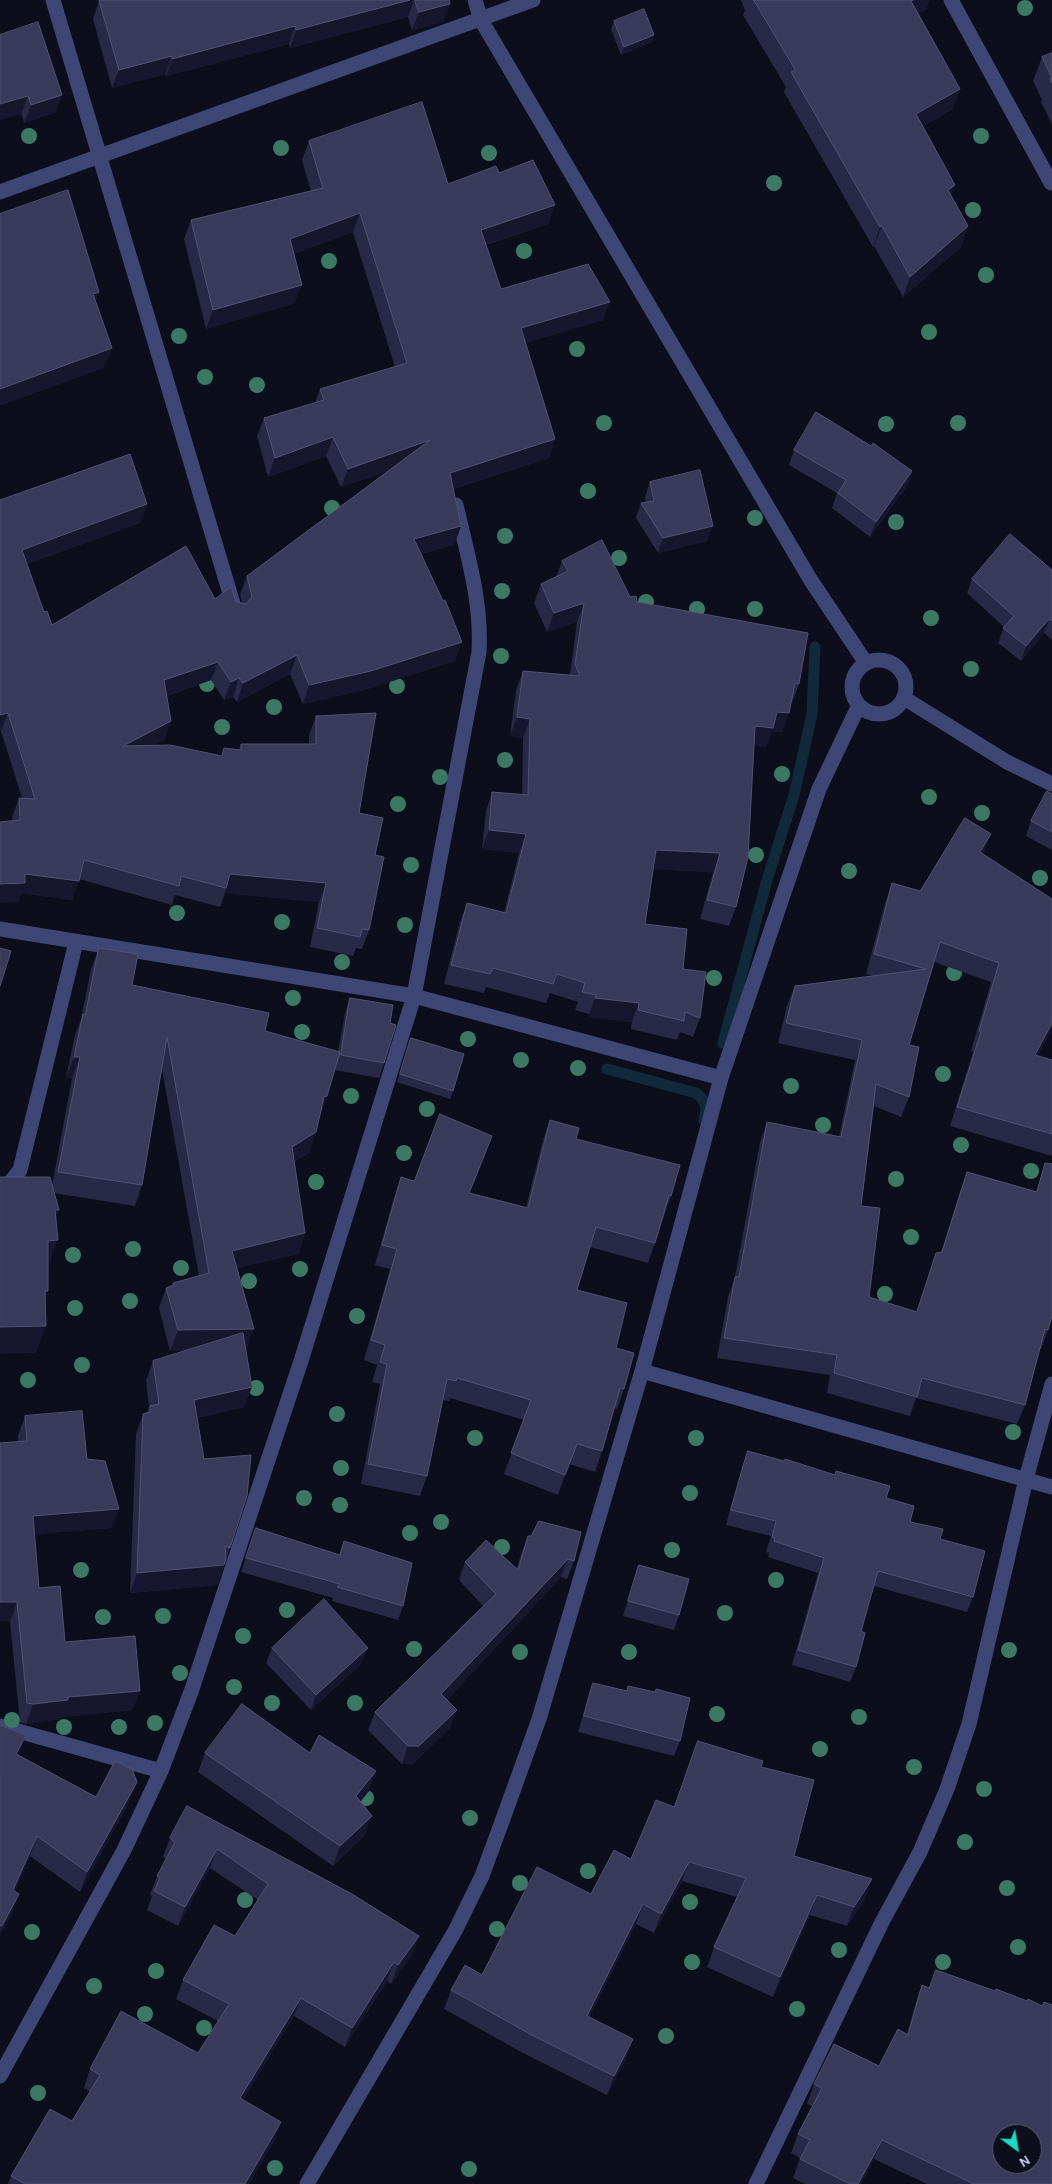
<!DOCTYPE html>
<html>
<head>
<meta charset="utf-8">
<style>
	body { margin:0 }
	#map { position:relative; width:1052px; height:2184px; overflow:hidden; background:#0d0e1b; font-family:Karla,sans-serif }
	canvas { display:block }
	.north { position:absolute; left:992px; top:2124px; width:50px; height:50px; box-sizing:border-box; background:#0d0e1b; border:1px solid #5a5c74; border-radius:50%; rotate:148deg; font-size:14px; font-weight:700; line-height:20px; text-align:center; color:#cdd1f9 }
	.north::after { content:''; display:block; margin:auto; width:18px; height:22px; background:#19d9c7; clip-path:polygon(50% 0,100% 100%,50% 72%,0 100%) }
</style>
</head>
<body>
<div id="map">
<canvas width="1052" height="2184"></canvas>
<div class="north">N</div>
</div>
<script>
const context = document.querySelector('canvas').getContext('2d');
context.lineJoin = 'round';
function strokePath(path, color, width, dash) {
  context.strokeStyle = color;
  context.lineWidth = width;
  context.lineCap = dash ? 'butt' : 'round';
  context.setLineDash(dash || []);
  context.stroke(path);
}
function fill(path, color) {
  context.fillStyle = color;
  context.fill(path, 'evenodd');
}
strokePath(new Path2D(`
	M723,1043L767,880L794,795L812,714L815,647
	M607,1069L696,1093C707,1101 707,1109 704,1121`), '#112a3b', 11);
strokePath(new Path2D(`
	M53,0L234,607
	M475,0L481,20L810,579L866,663
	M951,0L1051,183
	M0,192L533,0
	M852 687a27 27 0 1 1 54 0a27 27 0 1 1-54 0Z
	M904,698L1007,762L1052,784
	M0,929L414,996L721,1078
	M0,1185L9,1184L20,1170L76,942
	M642,1371L1052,1487
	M0,1726L161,1771
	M0,2076L124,1850L161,1771L191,1692L301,1361L414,996L479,652C482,602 467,553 456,505
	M307,2184L455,1931L482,1876L504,1816L539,1719L642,1371L721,1078L819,789L859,705
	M756,2184L882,1922L920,1852L947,1789L969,1724L1026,1479L1052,1384`), '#3d4675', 15);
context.fillStyle = '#3c7964';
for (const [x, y] of [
	[1025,8],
	[29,136],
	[981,136],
	[281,148],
	[489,153],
	[774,183],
	[973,210],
	[524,251],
	[329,261],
	[986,275],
	[929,332],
	[179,336],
	[577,349],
	[205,377],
	[257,385],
	[604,423],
	[958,423],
	[886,424],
	[588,491],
	[332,508],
	[755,518],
	[896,522],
	[505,536],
	[619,558],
	[502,591],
	[646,602],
	[697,609],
	[755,609],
	[931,618],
	[501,656],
	[971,669],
	[207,684],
	[397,686],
	[274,707],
	[222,727],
	[505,760],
	[782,774],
	[440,777],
	[929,797],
	[398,804],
	[982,813],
	[756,855],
	[411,865],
	[849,871],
	[1040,878],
	[177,913],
	[282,922],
	[405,925],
	[342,962],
	[954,973],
	[714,978],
	[293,998],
	[302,1032],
	[468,1039],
	[521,1060],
	[578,1068],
	[943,1074],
	[791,1086],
	[351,1096],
	[427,1109],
	[823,1125],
	[961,1145],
	[404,1153],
	[1031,1171],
	[896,1179],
	[316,1182],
	[911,1237],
	[133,1249],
	[73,1255],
	[181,1268],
	[300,1269],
	[249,1281],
	[885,1294],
	[130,1301],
	[75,1308],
	[357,1316],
	[82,1365],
	[28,1380],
	[256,1388],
	[337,1414],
	[1013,1432],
	[475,1438],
	[696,1438],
	[341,1468],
	[690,1493],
	[304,1498],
	[340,1505],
	[441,1522],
	[410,1533],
	[502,1547],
	[672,1550],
	[81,1570],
	[776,1580],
	[287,1610],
	[725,1613],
	[163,1616],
	[103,1617],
	[243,1636],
	[414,1649],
	[1009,1650],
	[520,1652],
	[629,1652],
	[180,1673],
	[234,1687],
	[272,1703],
	[355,1703],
	[717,1714],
	[859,1717],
	[12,1720],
	[155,1723],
	[64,1727],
	[119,1727],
	[820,1749],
	[914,1767],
	[984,1789],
	[366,1798],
	[470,1818],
	[965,1842],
	[588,1871],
	[520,1883],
	[1007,1888],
	[245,1900],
	[690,1902],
	[497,1929],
	[32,1932],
	[1018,1947],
	[839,1950],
	[692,1962],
	[943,1962],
	[156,1971],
	[94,1986],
	[797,2009],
	[145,2014],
	[204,2028],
	[666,2036],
	[38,2093],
	[275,2168],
	[469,2169]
]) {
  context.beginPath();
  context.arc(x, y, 8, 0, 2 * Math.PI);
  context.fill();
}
fill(new Path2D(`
	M103,0H449L443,22L412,30L408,17L290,48L289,44L166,76L165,74L112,88L93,19L99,1Z
	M741,0H929L926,10L918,14L960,89L953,109L923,126L951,196L968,226L961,247L903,297L874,246L873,247L784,92L786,87L743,15L745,10Z
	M614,21L654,35L652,42L621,55L611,29Z
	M0,35L56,112L24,123Z
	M1052,53V124L1041,102L1042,100L1033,81L1042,57Z
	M309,141L448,184L499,173L555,205L548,224L486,245L501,289L603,320L525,343L555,439L549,458L453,489L461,526L454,545L421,554L455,661L364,690L303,704L290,674L237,702L233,697L224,700L211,680L167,696L171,721L164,740L153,745L221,756L224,748L239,750L241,744H309V735L316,716L359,813L375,855L369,930L362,949L356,948L353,956L310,947L319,902L225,893L220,907L175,895L172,905L79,879L72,900L21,893L18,902L12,817L19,798H22L1,731L0,500L147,504L140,523L27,564L44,612L52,625L215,599L242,603L240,594L247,576L388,471L341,487L326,456L268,477L257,436L264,418L315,403L320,389L395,367L353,232L294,254L295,303L206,329L184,239L191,220L311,191L302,160Z
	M871,446L912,471L907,486L870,537L832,508L837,493L789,465L794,450Z
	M650,482L707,541L658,553L636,518L641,503H646L645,497Z
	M562,561L637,602L799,684L792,703H791L782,732L772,731L766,747L754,745L736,907L729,926L700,919L713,872L653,869L645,924L683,969L700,1018L693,1037L680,1032L677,1040L631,1029L632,1022L588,1017L589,1014L575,1010L578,1002L550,993L546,1003L486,987L484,993L444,984L460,922L467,903L504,913L519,853L482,849L486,811L492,792L522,795L523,738L510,736L516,690L523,671L570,675L577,622L547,632L534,603L541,584L556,577Z
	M1052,570V640L1044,633L1021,661L998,643L1004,627L967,593L972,579Z
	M1052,794V850L1026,836L1031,821Z
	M983,854L1038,1056L1052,1060V1156L950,1126L973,1052L971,1051L991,982L934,962L909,1045V1097L901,1117L874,1106L861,1206L869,1297L916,1312L936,1253L941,1252L960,1192L967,1172L1036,1192L1045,1163L1048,1330L1041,1349H1040L1025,1405L1017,1424L916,1398L910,1416L827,1393L830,1375L717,1358L728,1297L735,1277L760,1142L767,1122L839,1137L855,1060L778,1043L787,1006L795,986L873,976L866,974L885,903L892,883L920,891Z
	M99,948L132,985L265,1031L338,1052L345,1013L350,998L384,1063L379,1078L335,1070L336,1064L309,1153L294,1162L305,1233L298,1254L237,1268L246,1350L244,1407L197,1418L204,1459L230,1548L217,1585L130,1593L136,1434L143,1414L147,1413L149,1407L146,1381L153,1361L186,1351H170L159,1308L166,1288L172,1286L173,1283L199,1276L162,1069L142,1185L135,1206L54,1193L55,1220L48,1266L45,1299L36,1353L52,1186L72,1078L66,1077L75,1035L81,1019L91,969Z
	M411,1038L453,1091L450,1099L397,1082Z
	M550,1120L576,1139L671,1196L648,1263L590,1247L577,1290L616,1348L624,1389L617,1409L614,1408L602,1451L595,1472L569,1464L558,1495L504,1474L524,1420L450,1398L449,1401L443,1400L427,1476L420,1496L361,1484L380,1384L372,1382L377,1365L364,1360L390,1269L375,1265L394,1197L401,1177L414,1181L485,1156L470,1193L526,1207L543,1140Z
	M25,1416L87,1459L112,1528L34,1534L39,1588L65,1642L140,1691L132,1710L62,1717L61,1719L26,1724L20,1722L10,1622L18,1441V1436Z
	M748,1451L886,1498L910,1522L940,1539L973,1597L967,1612L874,1586L861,1631L856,1667L850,1682L792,1665L818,1573L768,1557L769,1553L766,1552L771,1536L726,1525L742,1466Z
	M256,1528L339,1555L344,1541L403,1606L398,1620L332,1601L333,1598L241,1572Z
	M528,1536H531L574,1561L567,1579L561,1577L447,1700L450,1728L413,1764H402L368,1730L375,1712L483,1606L459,1580L465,1562L517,1568L521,1554Z
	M639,1565L679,1615L674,1630L623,1616Z
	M272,1648L362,1663L311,1710L266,1663Z
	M593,1683L680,1741L674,1756L578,1732L588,1698Z
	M0,1725L26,1735L18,1756L96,1797L129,1802L80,1892L30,1856L15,1890L12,1914L0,1936Z
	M205,1753H310L369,1791L360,1802L365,1835L333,1866L198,1772Z
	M761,1767L794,1856L865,1899L847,1926L810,1915L773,1997L707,1967L714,1947L737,1897L682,1881L654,1933L636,1924L589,2017L626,2059L607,2095L523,2053L444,2009L451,1990L482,1975L591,1894L631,1859L674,1807Z
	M187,1806L419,1936L412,1955L391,1984L387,1981L345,2047L294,2016L243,2100L274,2141L249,2184H8L11,2176L72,2121L90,2092L84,2088L90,2069L198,2053L218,2021L176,1999L183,1980L235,1936L258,1900L210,1868L178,1926L147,1910L152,1896L150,1895L157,1876L166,1859L163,1857L170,1838Z
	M922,1985L1052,2184H927L874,2159L861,2184H805L793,2178L800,2158L791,2153L798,2134L812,2106L807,2104L814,2084L879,2066L907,2034L915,2005Z`), '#282847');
fill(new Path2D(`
	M410,0H414L408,17L290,48L296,30Z
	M913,0H929L926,10L903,22L911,1Z
	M450,4L443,22L412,30L419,12Z
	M295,26L289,44L166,76L172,59Z
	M654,35L652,42L621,55L624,47Z
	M172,56L165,74L112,88L119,70Z
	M960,89L953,109L908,134L916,114Z
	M62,95L56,112L24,123L31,105Z
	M28,96L21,114L0,120V104Z
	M955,185L948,206V190Z
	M555,205L548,224L475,248L481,230Z
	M360,213L353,232L283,258L290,239Z
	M882,226L874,246L873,247L880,227Z
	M968,226L961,247L903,297L910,277Z
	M302,285L295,303L206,329L213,310Z
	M99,292L92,312L93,294Z
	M610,302L603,320L514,347L521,328Z
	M112,348L104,368L0,406V389Z
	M333,437L326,456L268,477L275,458Z
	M555,439L549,458L443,492L450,473Z
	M430,440L423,459L341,487L348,469Z
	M912,471L907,486L870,537L876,522Z
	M147,504L140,523L15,568L22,550Z
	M461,526L454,545L407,558L414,539Z
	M713,526L707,541L658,553L663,538Z
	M584,603L577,622L547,632L554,613Z
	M1049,619L1044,633L1021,661L1026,646Z
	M462,642L455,661L364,690L303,704L309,685Z
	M297,655L290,674L237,702L243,683Z
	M218,662L211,680L157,699L164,680Z
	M239,678L233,697L224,700L231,682Z
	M777,712L789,713L782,732L772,731L766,747L748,745L755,726Z
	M8,713L1,731H0V715Z
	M517,717L530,719L523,738L510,736Z
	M171,721L164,740L116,764L123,746Z
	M489,830L526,834L519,853L482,849Z
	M991,834L984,853L973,872L980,852Z
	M656,850L720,853L713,872L649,869Z
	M25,874L79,881L72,900L21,893L18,902L0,903V884Z
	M230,874L326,883L319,902L225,893Z
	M595,998L639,1003L632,1022L588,1017Z
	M1052,1023V1029L1028,1075L1035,1055Z
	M74,1057H80L72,1078L66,1077Z
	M327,1096L319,1117L324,1097Z
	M316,1132L309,1153L284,1168L292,1147Z
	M492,1136L485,1156L462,1213L469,1193Z
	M55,1210H59L49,1238Z
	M305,1233L298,1254L224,1271L232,1251Z
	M58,1240L48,1268V1241Z
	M45,1291H48L38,1318Z
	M46,1326L36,1353L0,1354V1327Z
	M254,1329L246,1350L170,1351L178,1330Z
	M252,1387L244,1407L186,1420L194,1400Z
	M119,1509L112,1528L26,1535L33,1516Z
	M568,1559L561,1577L435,1713L441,1694Z
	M224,1565L217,1585L130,1593L137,1573Z
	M0,1602H17L10,1622L0,1621Z
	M368,1648L362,1663L311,1710L316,1695Z
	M140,1691L132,1710L62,1717L61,1719L26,1724L33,1704L68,1697Z
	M457,1710L450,1728L413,1764H402L408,1746Z
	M26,1735L18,1756L16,1754Z
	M376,1771L369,1791L349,1816L356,1796Z
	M137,1782L129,1802L80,1892L87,1872Z
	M372,1816L365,1835L333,1866L340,1846Z
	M37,1836L30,1856L6,1910L13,1890Z
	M217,1849L210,1868L178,1926L185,1907Z
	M689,1862L682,1881L654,1933L661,1914Z
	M872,1879L865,1899L847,1926L854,1907Z
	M19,1894L12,1914L0,1936V1931L2,1926Z
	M817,1895L810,1915L773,1997L780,1977Z
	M643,1904L636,1924L580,2036L587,2016Z
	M419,1936L412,1955L391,1984L398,1965Z
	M394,1962L387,1981L345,2047L352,2028Z
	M301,1998L294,2016L233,2117L240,2098Z
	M633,2039L626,2059L607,2095L614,2076Z
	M281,2122L274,2141L249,2184H245Z
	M882,2140L874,2159L861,2184H858Z`), '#16162e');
const building = new Path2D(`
	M103,0H410L296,30L295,26L172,59V56L119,70L99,1Z
	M415,0H449L450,4L419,12Z
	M754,0H913L911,1L960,89L916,114L955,185L948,190L968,226L910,277L882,226L880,227L791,72L795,70Z
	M644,9L654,35L624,47L614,21Z
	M38,22L62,95L31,105L28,96L0,104V35Z
	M1052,53V83L1050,78H1052L1042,57Z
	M422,102L448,184L496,166L499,173L533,160L555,205L481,230L501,289L588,264L610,302L521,328L555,439L450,473L461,526L414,539L443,601L445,600L462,642L371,671L309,685L297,655L243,683L239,678L231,682L218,662L164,680L171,721L123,746L170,745L222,756L224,748L241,750V744H316V716L376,713L359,813L383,818L375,855L384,857L369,930L362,929L360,937L317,928L326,883L230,874L226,888L181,876L179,886L84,860L79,881L25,874V883L0,884V822L20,820L19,798L35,799L8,713L0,715V500L130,454L147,504L22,550L44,612L47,611L52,625L186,546L215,599L231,587L236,602L246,604L252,597L247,576L430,440L348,469L333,437L275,458L264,418L324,400L320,389L407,363L360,213L290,239L302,285L213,310L191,220L323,188L309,141Z
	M68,190L99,292L93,294L112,348L0,389V214Z
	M816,412L871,446L873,443L912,471L876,522L838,493L846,480L794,450Z
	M700,470L713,526L663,538L641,503L654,501L650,482Z
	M1010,534L1052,570V621L1049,619L1026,646L1003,628L1014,616L972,579Z
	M602,540L630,597L636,596L637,602L808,633L799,684L795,683L789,713L777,712L773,728L755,726L748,857L736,907L707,900L720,853L656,850L645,924L687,929L683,969L706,972L700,1018L685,1012L684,1021L638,1010L639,1003L595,998L596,995L582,992L585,983L557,974L553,984L493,968L490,974L451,965L467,903L506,913L526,834L489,830L492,792L528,795L530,719L517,717L523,671L580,676L575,664L584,603L554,613L541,584L568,571L562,561Z
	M1047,791L1052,794V832L1031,821Z
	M965,818L991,834L980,852L1052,899V1023L1035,1055L1052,1060V1134L957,1107L981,1032L979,1031L999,963L940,942L909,1045L919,1047L909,1097L876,1084L861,1206L880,1208L869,1297L917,1312L936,1253L942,1252L967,1172L1037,1192L1045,1163L1052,1164V1316L1048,1330L1045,1329L1025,1405L922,1378L917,1397L834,1373L837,1355L724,1338L735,1277H739L767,1122L841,1137L862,1040L786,1023L795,986L926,969L874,954L892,883L920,891Z
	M0,948L11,951L0,986Z
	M99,948L138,954L132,985L269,1013L265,1031L340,1052L327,1096L324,1097L316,1132L292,1147L305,1233L232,1251L254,1329L178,1330L166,1288L174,1285L173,1283L209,1273L167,1037L142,1185L58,1172L80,1057H74L83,1014L85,1015Z
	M350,998L393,1005L390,1023L396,1025L384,1063L341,1055Z
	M411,1038L464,1054L453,1091L400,1074Z
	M440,1114L492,1136L469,1193L528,1208L550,1120L579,1128L576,1139L680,1165L671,1196L669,1195L655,1243L596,1227L577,1290L627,1303L616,1348L634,1353L624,1389L620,1388L602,1451L577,1444L565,1475L511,1453L531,1400L457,1378L456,1381L447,1379L427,1476L368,1464L387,1364L380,1362L385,1345L371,1340L397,1249L382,1245L401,1177L414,1181Z
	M0,1177H50L59,1210H55L58,1240L48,1241V1291H45L46,1326L0,1327Z
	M243,1333L252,1387L194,1400L204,1459L251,1455L247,1496L230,1548L225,1546L226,1559L224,1565L137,1573L143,1414L150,1412V1406L159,1404L153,1361Z
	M82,1411L87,1459L105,1461L119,1509L33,1516L39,1588L60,1586L65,1642L135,1636L140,1691L68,1697V1700L33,1704L27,1703L17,1602H0V1443L27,1441L25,1416Z
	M748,1451L784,1461L785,1459L835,1475L836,1471L890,1486L886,1498L914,1506L910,1522L943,1529L940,1539L985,1551L973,1597L878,1571L861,1631L865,1633L856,1667L798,1650L824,1558L774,1541L775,1538L772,1537L776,1521L731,1510Z
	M539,1521L581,1532L574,1561L568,1559L441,1694L457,1710L419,1746H408L375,1712L496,1594L465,1562L486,1540L518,1570L528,1536H531Z
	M256,1528L340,1555L344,1541L412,1563L403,1606L337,1587L340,1584L246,1558Z
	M639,1565L689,1579L679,1615L628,1601Z
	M324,1599L368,1648L316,1695L272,1648Z
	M593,1683L627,1691L628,1686L655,1692L656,1689L690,1698L680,1741L584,1716Z
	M242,1704L310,1753L319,1735L376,1771L356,1796L372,1816L340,1846L205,1753Z
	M0,1725L26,1735L16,1754L96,1797L115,1761L132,1769L137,1782L87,1872L37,1836L13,1890L19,1894L2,1926L0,1925Z
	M698,1741L763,1761L761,1767L814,1780L794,1856L872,1879L854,1907L817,1895L780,1977L714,1947L746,1878L689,1862L661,1914L643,1904L587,2016L633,2039L614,2076L530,2034L451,1990L465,1965L482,1975L537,1867L591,1894L614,1850L631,1859L656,1800L674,1807Z
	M187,1806L352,1894L419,1936L398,1965L394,1962L352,2028L301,1998L240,2098L281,2122L245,2184H25L11,2176L50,2109L72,2121L100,2075L90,2069L121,2011L198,2053L229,2004L183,1980L214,1925L235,1936L268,1884L217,1849L185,1907L154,1891L160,1878L157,1876L175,1842L170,1838Z
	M936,1970L995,1991L996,1989L1027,2001L1028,1999L1042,2006L1044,2002L1052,2005V2184H974L882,2140L858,2184H850L800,2159L810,2140L798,2134L822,2088L814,2084L834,2044L879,2066L898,2029L908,2035L922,1985L929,1988ZM1002,2134H1032V2164H1002Z`);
fill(building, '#3a3a5a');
strokePath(building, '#515273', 1);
</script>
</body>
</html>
